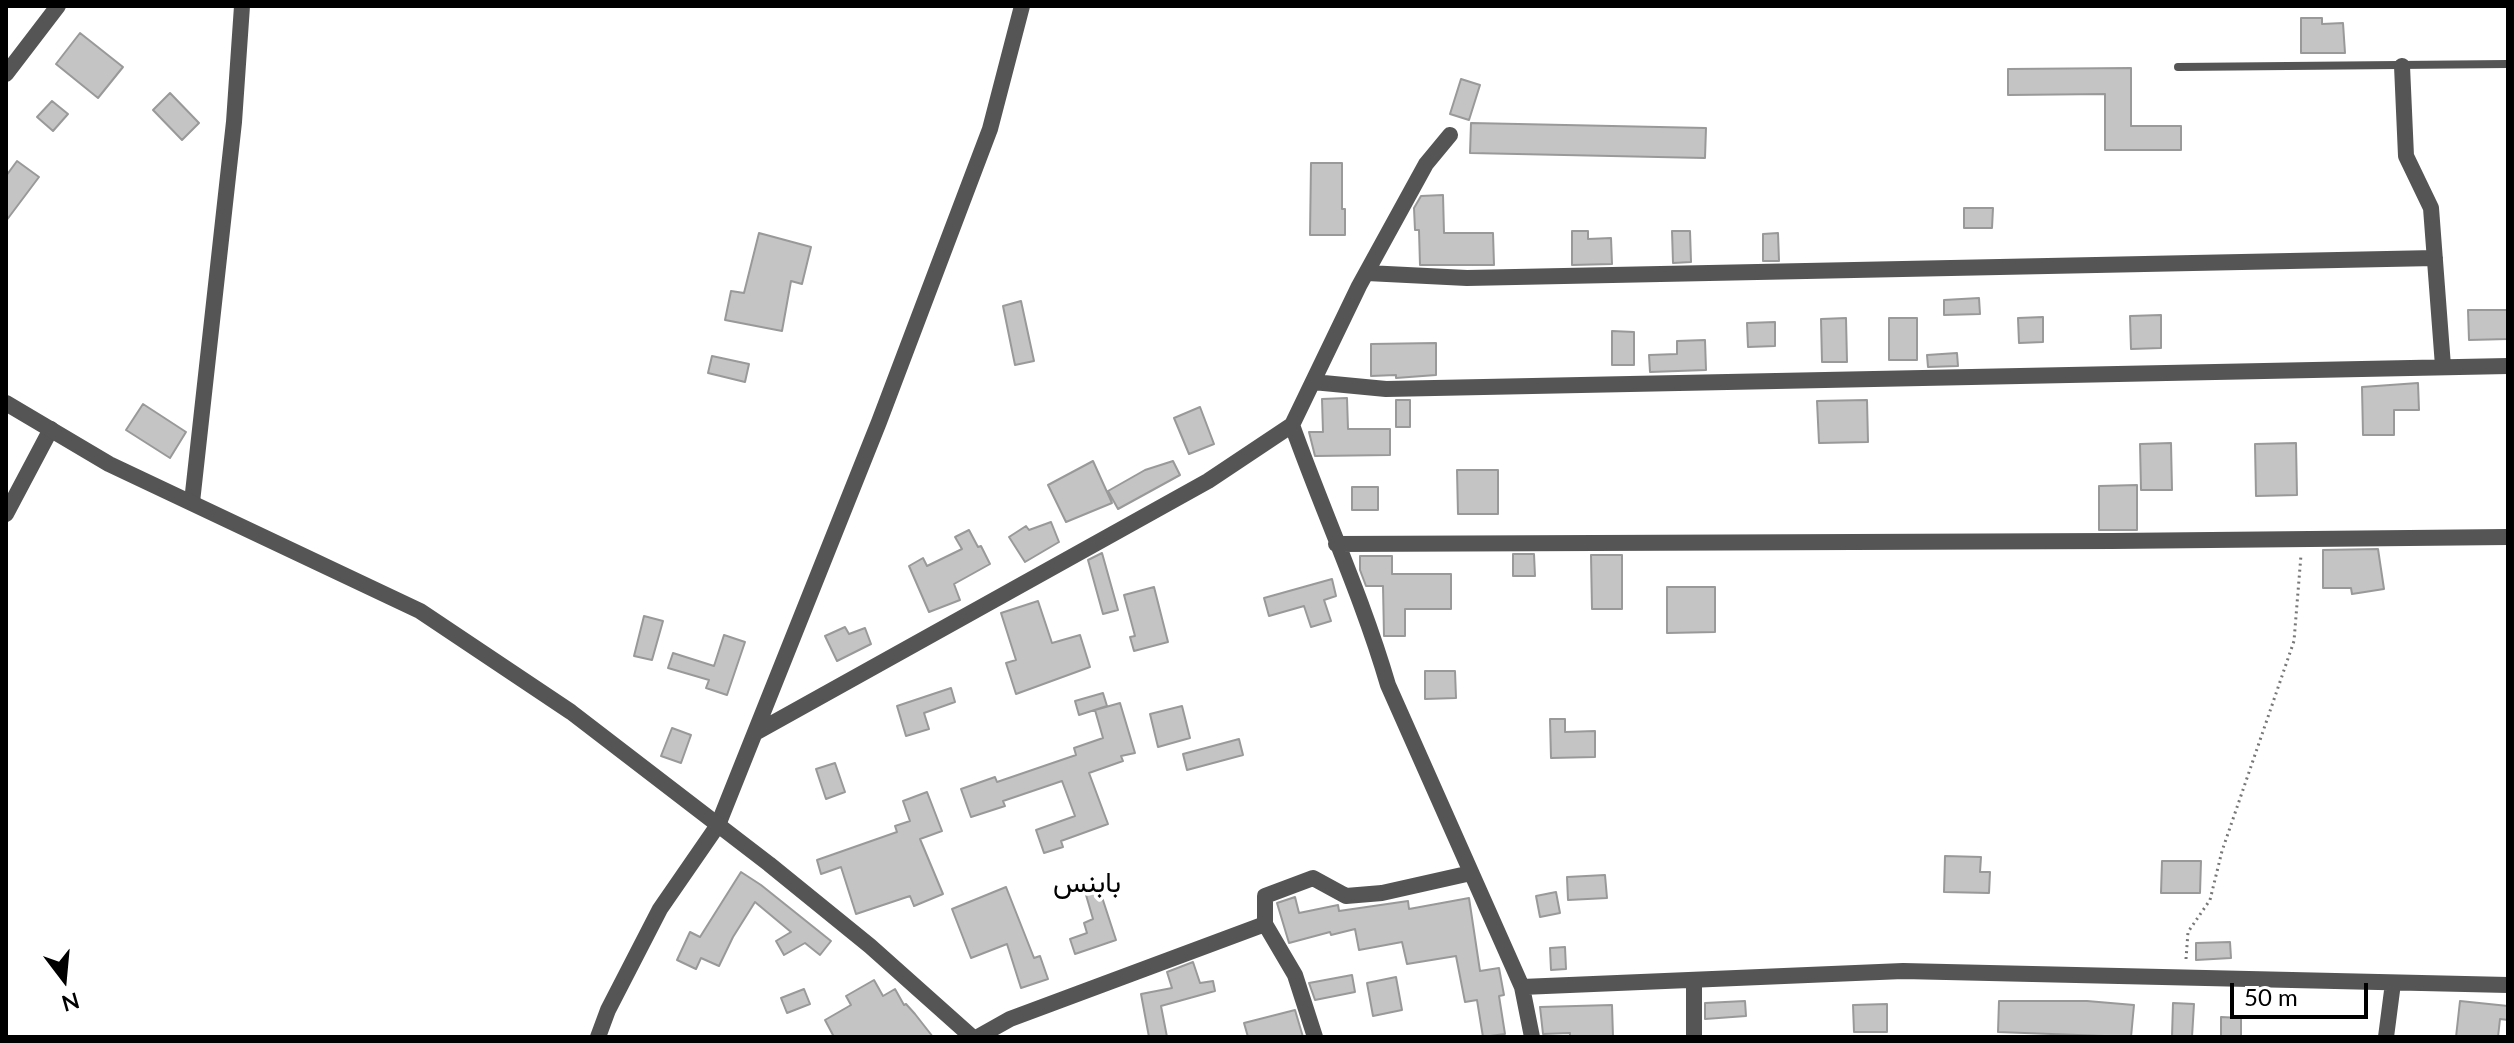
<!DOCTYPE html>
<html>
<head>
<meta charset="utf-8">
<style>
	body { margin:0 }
	#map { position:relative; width:2514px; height:1043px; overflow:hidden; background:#fff; font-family:Lato,sans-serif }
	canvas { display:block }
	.frame { position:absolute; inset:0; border:8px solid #000; pointer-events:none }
	.north { position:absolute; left:24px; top:939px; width:80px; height:80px; -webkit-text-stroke:6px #fff; paint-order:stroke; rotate:164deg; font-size:22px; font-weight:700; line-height:32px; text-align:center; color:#000 }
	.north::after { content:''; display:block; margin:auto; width:28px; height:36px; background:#000; clip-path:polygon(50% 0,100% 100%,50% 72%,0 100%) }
	.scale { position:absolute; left:2230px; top:983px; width:138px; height:36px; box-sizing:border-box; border:4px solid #000; border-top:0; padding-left:10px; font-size:24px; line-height:28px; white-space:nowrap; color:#000; -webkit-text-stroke:6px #fff; paint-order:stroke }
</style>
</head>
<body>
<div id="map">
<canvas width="2514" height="1043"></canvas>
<div class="frame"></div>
<div class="north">N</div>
<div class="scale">50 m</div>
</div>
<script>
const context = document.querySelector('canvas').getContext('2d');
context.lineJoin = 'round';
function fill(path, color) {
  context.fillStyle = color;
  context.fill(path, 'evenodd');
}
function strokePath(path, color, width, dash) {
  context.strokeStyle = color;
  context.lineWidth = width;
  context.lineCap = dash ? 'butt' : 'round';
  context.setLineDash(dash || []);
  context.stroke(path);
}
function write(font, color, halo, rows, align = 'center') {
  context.font = font + ' Lato,Vazirmatn,sans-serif';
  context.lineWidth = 7;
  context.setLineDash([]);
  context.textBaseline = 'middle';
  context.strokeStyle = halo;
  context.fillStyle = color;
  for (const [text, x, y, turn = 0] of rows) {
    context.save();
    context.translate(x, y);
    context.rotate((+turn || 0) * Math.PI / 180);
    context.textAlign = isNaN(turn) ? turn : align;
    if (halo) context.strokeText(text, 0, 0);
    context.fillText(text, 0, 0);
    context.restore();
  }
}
const building = new Path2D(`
	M2301,18H2322V24L2343,23L2345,53H2301Z
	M80,33L123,67L98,98L56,64Z
	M2131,68V126H2181V150H2105V94L2008,95V69Z
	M1461,79L1480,85L1469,120L1450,114Z
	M170,93L199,123L182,140L153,110Z
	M52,101L68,114L53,131L37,117Z
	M1471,123L1706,128L1705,158L1470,153Z
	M17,161L39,177L6,221V176Z
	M1311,163H1342V209H1345V235H1310Z
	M1443,195L1444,233H1493L1494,265H1420L1419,230H1415L1414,208L1421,196Z
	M1964,208H1993L1992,228H1964Z
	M1572,231H1588V239L1611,238L1612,264L1572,265Z
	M1672,231H1690L1691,262L1673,263Z
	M759,233L811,247L802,284L791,281L782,331L725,320L731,291L744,293Z
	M1778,233L1779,261H1763V234Z
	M1979,298L1980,314L1944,315V300Z
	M1021,301L1034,361L1015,365L1003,306Z
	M2468,310H2507L2508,339L2469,340Z
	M2161,315V348L2131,349L2130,316Z
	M2043,317V342L2019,343L2018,318Z
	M1846,318L1847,362H1822L1821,319Z
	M1889,318H1917V360H1889Z
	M1775,322V346L1748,347L1747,323Z
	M1612,331L1634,332V365H1612Z
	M1705,340L1706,370L1650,372L1649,355L1677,354V341Z
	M1436,343V375L1396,378V375L1371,376V344Z
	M1957,353L1958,366L1928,367L1927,355Z
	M712,356L749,364L745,382L708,373Z
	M2418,383L2419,410H2394V435H2363L2362,387Z
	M1347,398L1348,429H1390V455L1315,456L1309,432H1323L1322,399Z
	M1396,400H1410V427H1396Z
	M1867,400L1868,442L1819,443L1817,401Z
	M143,404L186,432L170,458L126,430Z
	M1200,407L1214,444L1189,454L1174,418Z
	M2171,443L2172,490H2141L2140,444Z
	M2296,443L2297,495L2256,496L2255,444Z
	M1093,461L1112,503L1066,522L1048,485Z
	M1173,461L1180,475L1118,509L1108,491L1145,470Z
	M1457,470H1498V514H1458Z
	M2137,485V530H2099V486Z
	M1352,487H1378V510H1352Z
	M1051,522L1059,542L1025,562L1009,537L1026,526L1029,530Z
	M969,530L978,547L981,546L990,564L954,584L960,600L929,612L909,566L923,558L927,566L962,549L955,537Z
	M2378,549L2384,589L2352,594L2351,588H2323V550Z
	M1102,553L1118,610L1103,614L1088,560Z
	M1513,554H1534L1535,576H1513Z
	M1591,555H1622V609H1592Z
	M1360,556H1392V574H1451V609H1405V636H1384L1383,586H1366L1360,570Z
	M1332,579L1336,596L1324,600L1331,621L1311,627L1304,606L1269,616L1264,598Z
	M1154,587L1168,642L1134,651L1130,637L1135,636L1124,595Z
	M1667,587H1715V632L1667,633Z
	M1038,601L1052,643L1080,635L1090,667L1016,694L1006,663L1016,660L1001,613Z
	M644,616L663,621L652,660L634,656Z
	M845,627L849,634L865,628L871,644L837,661L825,636Z
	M724,635L745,642L727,695L706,688L709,680L668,668L673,653L714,666Z
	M1425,671H1455L1456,698L1425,699Z
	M951,688L955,702L924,713L929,729L906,736L897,706Z
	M1103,693L1107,706L1079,715L1075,701Z
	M1120,703L1135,753L1121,756L1123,761L1089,773L1108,824L1061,841L1063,847L1044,853L1036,830L1075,816L1062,781L1003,801L1005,806L971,817L961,789L995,777L997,782L1076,755L1074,748L1103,738L1095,710Z
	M1182,706L1190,738L1158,747L1150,714Z
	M1550,719H1565V732L1595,731V757L1551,758Z
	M672,728L691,735L681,763L661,756Z
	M1239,739L1243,755L1187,770L1183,754Z
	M835,763L845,792L826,799L816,769Z
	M927,792L942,831L920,839L943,894L914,906L910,896L856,914L841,867L821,874L817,860L897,832L895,826L910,821L903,801Z
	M1945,856L1981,857L1980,872H1990L1989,893L1944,892Z
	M2162,861H2201L2200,893H2161Z
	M741,872L761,885L831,941L820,955L805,943L784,955L776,941L791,932L755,902L733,937L719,966L701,958L696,969L677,960L690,932L700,937Z
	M1605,875L1607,898L1568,900L1567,877Z
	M1006,887L1034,958L1040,956L1048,979L1021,988L1007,944L971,958L952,909Z
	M1100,891L1116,940L1075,954L1070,939L1087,933L1084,923L1093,919L1086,895Z
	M1556,892L1560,913L1540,917L1536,896Z
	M1295,897L1299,913L1338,905L1339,911L1408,901L1409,909L1469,898L1480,971L1499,968L1504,995L1499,996L1505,1034L1483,1037L1477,1000L1465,1002L1456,956L1407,964L1402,942L1359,950L1355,929L1331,935L1330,932L1289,943L1277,903Z
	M2230,942L2231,958L2196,960V943Z
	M1565,947L1566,969L1551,970L1550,948Z
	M1193,962L1200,983L1213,981L1215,991L1161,1006L1167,1037H1149L1141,994L1172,988L1167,972Z
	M1352,975L1355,992L1315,1000L1309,983Z
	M1396,977L1402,1010L1373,1016L1367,983Z
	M874,980L883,996L895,989L904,1005L906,1004L915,1014L933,1037H834L825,1020L851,1005L846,996Z
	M804,989L810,1004L787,1013L781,998Z
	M1745,1001L1746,1016L1705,1019V1003Z
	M1999,1001H2087L2134,1005L2131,1037L1998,1032Z
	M2460,1001L2508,1006V1020L2500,1019L2498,1037H2456Z
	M2173,1003L2194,1004L2192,1037H2172Z
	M1887,1004V1032H1854L1853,1005Z
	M1612,1005L1613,1037H1570V1033L1543,1034L1540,1007Z
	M1295,1010L1303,1037H1248L1244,1023Z
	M2221,1017L2241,1018V1037H2221Z`);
fill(building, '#c4c4c4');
strokePath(building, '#999', 2);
strokePath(new Path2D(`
	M2186,959L2188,932L2210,900L2222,851L2294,641L2301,555`), '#777', 3, [2, 4]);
strokePath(new Path2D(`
	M2178,67L2508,64`), '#555', 8);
strokePath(new Path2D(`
	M2402,66L2406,156L2431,208L2443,366
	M6,74L58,6
	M1367,273L1467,278L2435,258
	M1313,382L1386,389L2508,366
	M1292,425C1323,512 1362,596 1388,685L1522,987L1532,1037
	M192,502L234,122L242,6
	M6,514L51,429
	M1336,544L2112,541L2508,537
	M755,733L1208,481L1292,425L1359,286L1426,164L1450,135
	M1265,924L1295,975L1315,1037
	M1522,987L1903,971L2508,985
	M598,1037L608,1010L660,909L718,825L879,422L990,129L1022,6
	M978,1037L1010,1019L1265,924V896L1313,878L1346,896L1382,893L1471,873
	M1694,1037V980
	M2386,1037L2393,983`), '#555', 16);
strokePath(new Path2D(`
	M6,403L109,464L420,611L571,712L769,864L870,946L972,1037`), '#555', 16);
write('28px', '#000', '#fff', [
	["بابنس",1087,883]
]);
</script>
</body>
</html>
